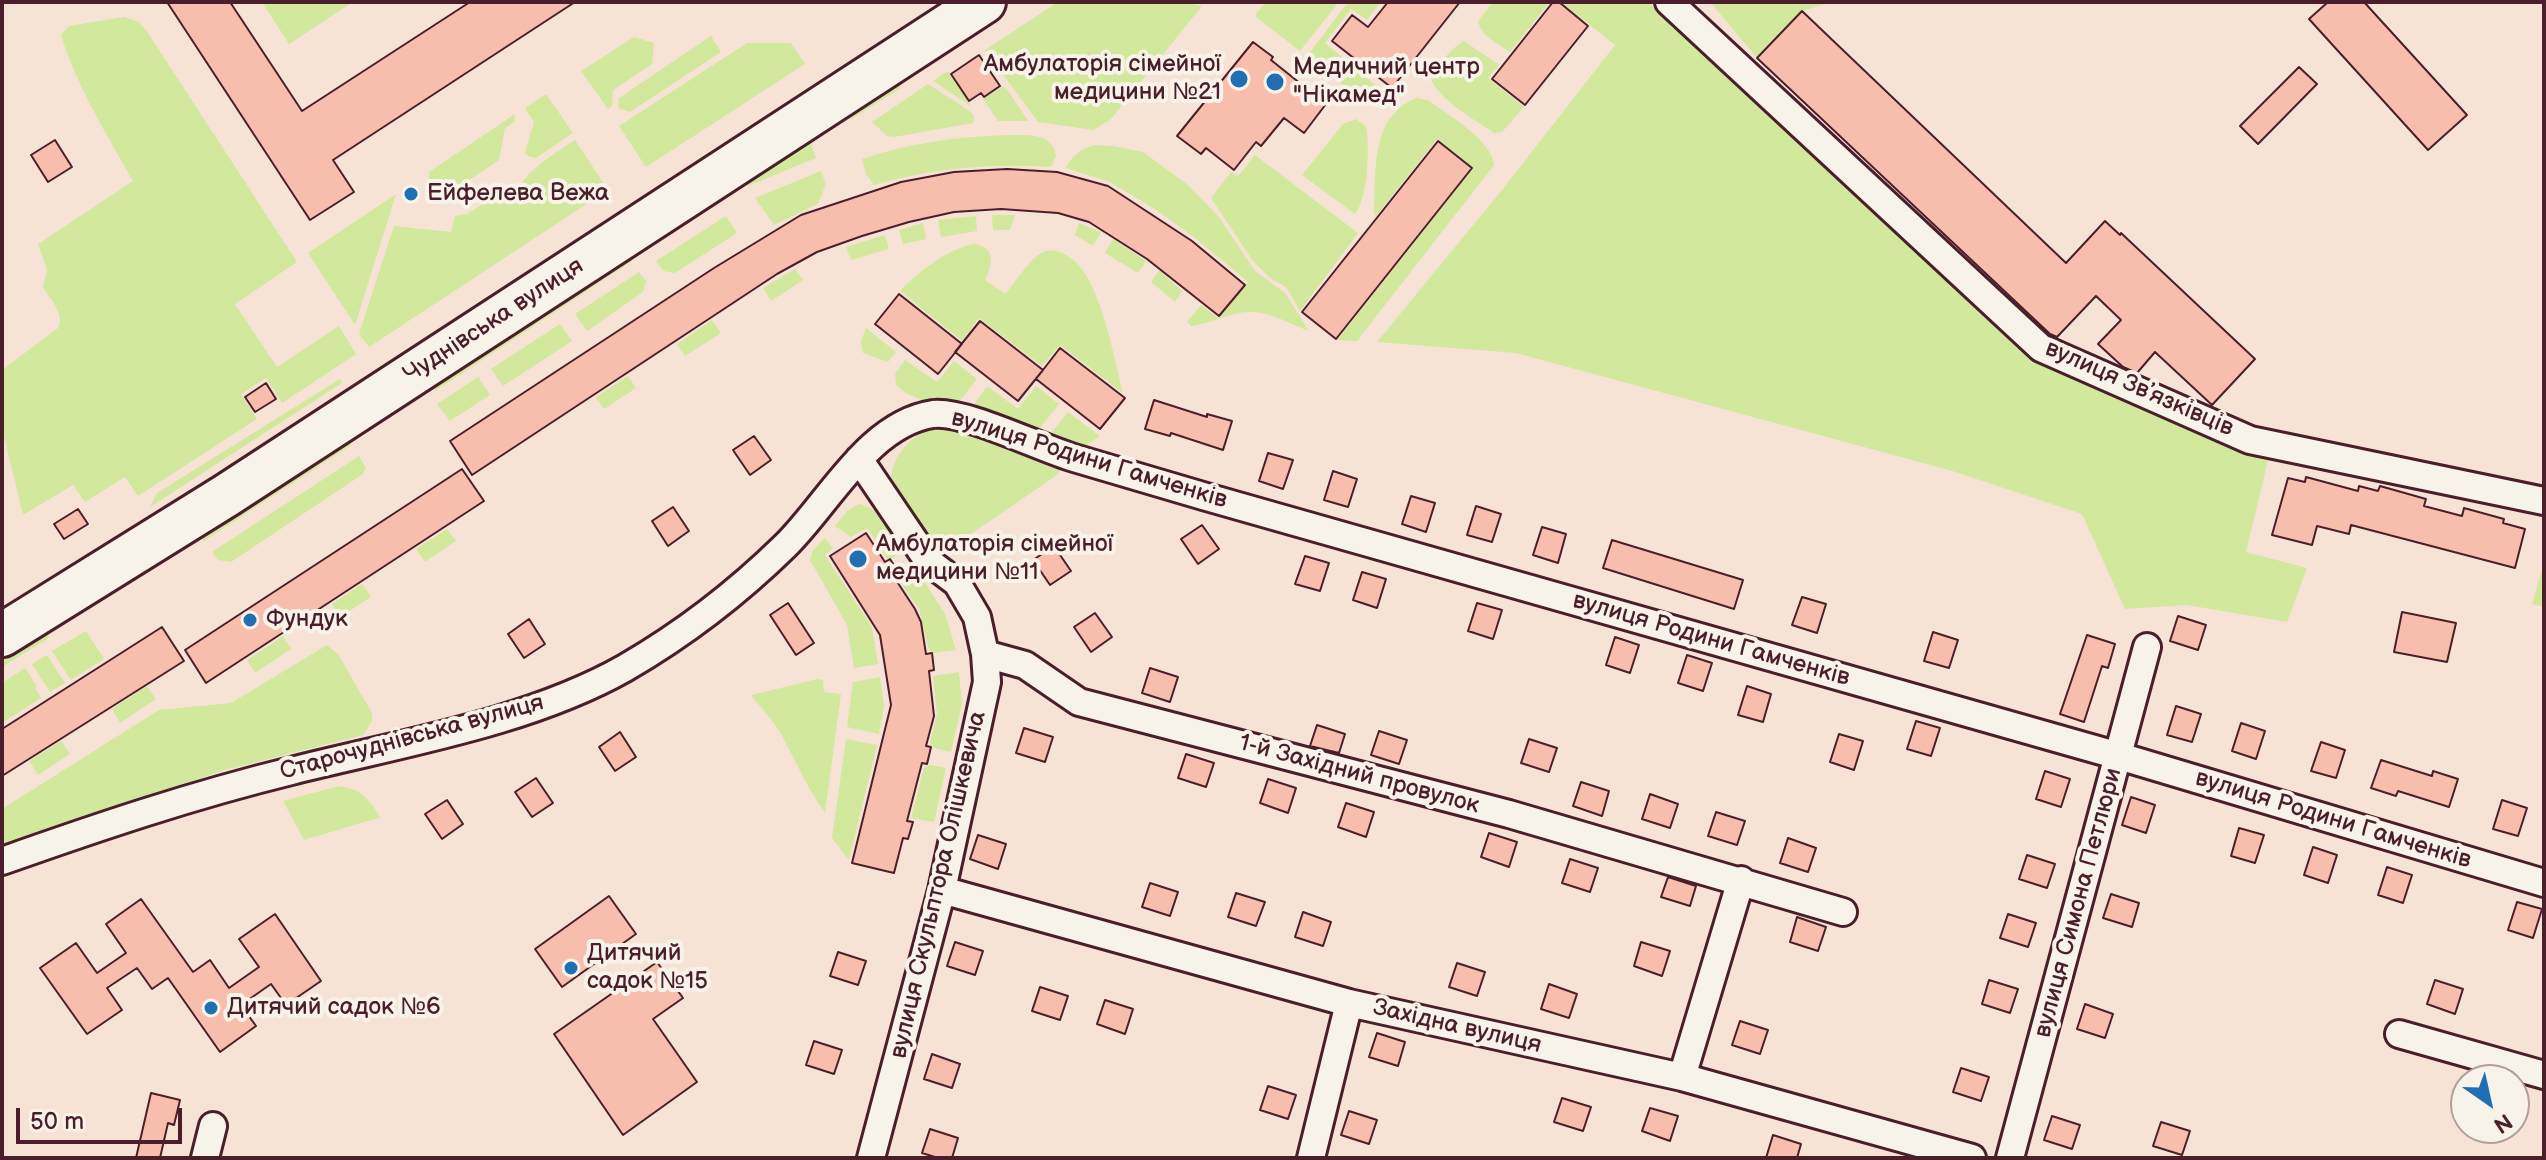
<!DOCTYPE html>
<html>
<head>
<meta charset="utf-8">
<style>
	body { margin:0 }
	#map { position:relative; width:2546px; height:1160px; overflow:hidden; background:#f7e3d6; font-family:"Balsamiq Sans",sans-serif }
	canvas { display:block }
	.frame { position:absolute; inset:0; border:4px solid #4a1f2b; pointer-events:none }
	.north { position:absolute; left:2450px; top:1064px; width:80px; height:80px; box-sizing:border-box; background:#f7f3e8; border:2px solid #b29e9c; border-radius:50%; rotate:146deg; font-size:22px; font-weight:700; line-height:32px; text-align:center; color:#4a1f2b }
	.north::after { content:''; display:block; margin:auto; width:28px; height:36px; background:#1f6fb2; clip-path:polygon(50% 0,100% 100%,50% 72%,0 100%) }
	.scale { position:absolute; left:16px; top:1108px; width:166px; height:36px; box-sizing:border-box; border:4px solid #4a1f2b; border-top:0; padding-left:10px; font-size:24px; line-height:28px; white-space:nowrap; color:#4a1f2b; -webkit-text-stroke:6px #f7f3e8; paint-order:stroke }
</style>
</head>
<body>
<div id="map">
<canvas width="2546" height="1160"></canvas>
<div class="frame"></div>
<div class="north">N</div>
<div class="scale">50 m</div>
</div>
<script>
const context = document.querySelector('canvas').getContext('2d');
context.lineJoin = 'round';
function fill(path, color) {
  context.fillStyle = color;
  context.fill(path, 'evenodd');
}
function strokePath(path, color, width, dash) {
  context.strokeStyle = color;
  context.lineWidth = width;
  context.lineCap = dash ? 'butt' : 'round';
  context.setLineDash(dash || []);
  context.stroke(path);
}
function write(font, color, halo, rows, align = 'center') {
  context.font = font + ' "Balsamiq Sans",sans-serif';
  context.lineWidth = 8;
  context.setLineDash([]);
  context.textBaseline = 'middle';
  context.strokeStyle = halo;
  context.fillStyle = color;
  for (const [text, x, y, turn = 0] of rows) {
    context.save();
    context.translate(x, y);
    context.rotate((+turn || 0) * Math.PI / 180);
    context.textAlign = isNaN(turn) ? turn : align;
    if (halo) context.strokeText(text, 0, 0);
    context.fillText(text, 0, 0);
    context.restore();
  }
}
fill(new Path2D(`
	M262,2H353L289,44Z
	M1058,2H1183L1202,6L1110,120L1093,130L1038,122L985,50Z
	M1266,2H1339L1300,51L1257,18L1256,14Z
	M1348,2H1381L1367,20L1351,9L1325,43L1386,94L1378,100L1361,99L1307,56Z
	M1493,2H1550L1510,52C1498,44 1481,36 1478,21Z
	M1561,2H1648L2041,348L2272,444L2246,552L2307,568L2287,622L2187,605L2125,609L2082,514L1949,470L1516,353L1377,342L1502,190L1615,45Z
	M1710,2H1832L1802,11L1757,58Z
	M124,17L139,22L148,33L297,262L235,304L277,367L339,326L356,354L282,403L266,378L241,394L257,419L138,496L125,477L85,502L73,485L23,515L2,428V370L58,328C65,314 50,299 43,287L47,269L38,244L133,181C106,133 77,87 61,35L69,26Z
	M711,36L721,52L630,112L618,108L619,98Z
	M634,37L654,43L652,64L613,90L612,106L608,109L581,71Z
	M1464,41L1499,65L1488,78L1524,107L1502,132L1494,133C1474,119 1444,103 1432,82C1433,69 1452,47 1464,41Z
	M747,43H791L805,64L646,167L619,126Z
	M948,71L972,107L933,81Z
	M895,79L901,88L851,119L846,115Z
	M928,84L971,112L974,117L973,123L894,137L887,136L872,122Z
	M1002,86L1007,89L1028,121H998L983,99Z
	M546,94L573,133L536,158L528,156L525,152L534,122L525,108Z
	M1416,98L1428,100C1447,114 1493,141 1494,165L1357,341L1337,340L1473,168L1437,139L1376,216L1374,214C1376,172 1370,117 1416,98Z
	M515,114L514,122L505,128L499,160L432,205L428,202L429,172Z
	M1356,119L1366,126C1370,146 1368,199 1355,214L1302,175L1343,124Z
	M808,135L816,158L748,186L742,178Z
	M1010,135C1029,135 1053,133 1056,156L1051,167C990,163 933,168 874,185L866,174L862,159C908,143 961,136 1010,135Z
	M575,140L608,190L369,347L359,334L394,226L451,232L455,216L467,214L501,192L511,195L520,189C524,171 559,151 575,140Z
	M1095,145L1113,146L1143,152L1188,185L1218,216L1255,271L1285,293L1309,331C1290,324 1269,311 1248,312C1228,313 1210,324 1191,326L1187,322L1201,305L1218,318L1248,282L1195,238L1158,211L1110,182L1066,168C1072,155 1081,149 1095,145Z
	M1255,155L1358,233L1300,311L1287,288L1269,277L1253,261L1211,198L1231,172L1238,176Z
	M821,171L826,184L818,204L774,225L755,198Z
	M396,194L355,325L308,253Z
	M992,215H1015L1010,230H993Z
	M726,216L737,233L675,273L663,271L656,261Z
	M976,216L977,231L941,237L938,220Z
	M923,223L926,239L903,244L899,230Z
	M1079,223L1101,232L1093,246L1075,235Z
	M885,235L889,249L851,260L846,247Z
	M1113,239L1146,261L1138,273L1105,253Z
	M973,244C996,246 993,264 985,280L1005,294C1016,282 1029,259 1043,252C1050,249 1056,251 1062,253C1100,267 1113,356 1123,393L1060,345L1042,366L979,318L962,341L900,291C919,272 945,250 973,244Z
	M627,254L632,261L435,391L430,384Z
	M795,269L803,280L771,301L763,288Z
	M1159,270L1182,291L1175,302L1151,282Z
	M639,272L646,281L643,292L587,331L575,314Z
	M712,320L721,333L685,356L677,344Z
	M560,324L572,341L503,386L491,369Z
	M866,328L896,352L888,362L863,353L861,341Z
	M905,360L937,382L954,361L977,379L958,403C940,409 909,398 896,385L895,374Z
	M628,376L636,388L604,409L596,397Z
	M478,377L490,395L450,421L437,404Z
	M340,379L342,383L150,507L157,493Z
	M987,386L1018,409L1036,386L1059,404L1033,437L970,410Z
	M1068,412L1100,436L1082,448L1047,438Z
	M945,421L1062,466L1057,475L949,549L930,544L891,484C889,453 918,430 945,421Z
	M346,437L351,445L204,541L200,535Z
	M359,456L366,468L363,474L231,562L218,560L212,552Z
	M859,504C881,508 892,534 903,551L893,558H887L867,528L851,537L835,526L848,510Z
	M447,529L456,541L425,562L416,549Z
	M825,538L833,549L825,555L872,627L878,664L854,668L847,625L810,560L813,550Z
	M2544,562V607L2532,604Z
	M919,573L945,614L956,650L934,653L929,650L919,609L902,585Z
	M362,584L371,597L340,617L332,604Z
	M44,630L49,638L2,667V656Z
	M86,631L104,659L71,680L52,651Z
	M283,636L291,649L255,673L247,660Z
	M327,645L338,654L372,713V721L363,735L225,770L2,845V809L159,710L231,703Z
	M47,655L65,683L50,692L32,664Z
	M25,668L37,686L35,688L41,698L2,723V683Z
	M959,672L962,704L951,752L934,748L930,743L937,715L933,676Z
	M880,677L884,706L879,734L847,727L853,682Z
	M818,679L823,680L824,692L841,694L825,813C808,789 796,762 782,736C774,721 761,708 751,695Z
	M147,686L156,699L120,723L112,709Z
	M846,739L877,745L849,860L832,838Z
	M61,741L70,754L38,775L29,761Z
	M930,765L946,768L934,822L911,818L924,768Z
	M339,786C362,789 370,800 381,819L378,818L304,840L283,801Z`), '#d1e89d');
const building = new Path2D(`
	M167,2H230L302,111L470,2H575L333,160L354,192L310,220Z
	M1388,2H1460L1392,88L1332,41L1352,15L1368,27Z
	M1553,2H1559L1588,26L1525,105L1492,79Z
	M2328,2H2364L2467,115L2428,150L2309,19Z
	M1802,11L2066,263L2105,221L2120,235L2121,233L2255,359L2212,405L2155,352L2137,373L2123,367L2098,344L2121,320L2096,296L2057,337L2050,334L1757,58Z
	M1253,42L1273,57L1271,60L1326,104L1304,133L1284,118L1261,146L1256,142L1234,170L1206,148L1201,154L1177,136Z
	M979,55L1000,86L984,97L981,93L969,101L951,74Z
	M2299,67L2317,84L2258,144L2240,126Z
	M55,140L72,167L48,182L31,155Z
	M1438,141L1472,168L1336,339L1302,312Z
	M1007,169L1057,172L1108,186L1192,241L1245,285L1219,316L1147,259L1089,222L1058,213L1001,209L954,212L909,222L862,236L817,252L777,274L472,475L450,441L714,268L801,215L901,182L954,172Z
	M899,294L962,344L938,374L875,324Z
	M980,321L1043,370L1018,401L955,352Z
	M1060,348L1125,398L1100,429L1036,379Z
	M266,383L276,399L255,412L245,397Z
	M1154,400L1207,417V414L1232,421L1223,450L1171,433L1170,436L1145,429Z
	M754,436L771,460L750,475L733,450Z
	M1268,453L1293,460L1283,489L1259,481Z
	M462,469L484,501L206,683L185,650Z
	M1333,471L1357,479L1348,507L1324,500Z
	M2306,477L2358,491L2359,486L2378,491L2380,486L2426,499L2424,506L2462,516L2464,508L2504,519L2503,523L2525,529L2515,568L2351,525L2349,534L2317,526L2312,545L2272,535L2288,478L2305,482Z
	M1411,496L1435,503L1426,532L1402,524Z
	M1476,506L1501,514L1492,542L1467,535Z
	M673,507L689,531L668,546L652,521Z
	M78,509L88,524L64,539L54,524Z
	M1202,525L1219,549L1198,564L1181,539Z
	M1542,527L1566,534L1558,563L1533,555Z
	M866,533L885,562L890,559L899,573L894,577L915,609L921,622L926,654L932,653L934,670L929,671L934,716L926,746L931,747L927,764L922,763L907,821L913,822L908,839L903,838L894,873L852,863L891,705L880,635L830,556Z
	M1612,540L1743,580L1734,609L1603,568Z
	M1054,546L1071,571L1050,585L1033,560Z
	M1305,556L1329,563L1320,591L1295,584Z
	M1362,572L1386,579L1377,608L1353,600Z
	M1802,597L1826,604L1817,633L1792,625Z
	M788,603L814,643L796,655L770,615Z
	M1477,603L1502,610L1493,639L1468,631Z
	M2402,612L2456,623L2447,662L2394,652Z
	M1095,613L1112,637L1091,652L1074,627Z
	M2178,616L2206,625L2198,650L2170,641Z
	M529,619L545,644L524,658L508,634Z
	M162,627L184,661L2,776V729Z
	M1933,632L1958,640L1949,668L1924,661Z
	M2087,635L2115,644L2108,668L2102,666L2084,722L2060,714Z
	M1615,637L1639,645L1630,673L1606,665Z
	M1687,655L1712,663L1703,691L1678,683Z
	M1150,668L1178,677L1170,702L1142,693Z
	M1747,686L1771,694L1763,722L1738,715Z
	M2176,706L2201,714L2192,742L2167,735Z
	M1916,721L1940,728L1931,756L1907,749Z
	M2241,723L2265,731L2256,759L2232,751Z
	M1317,725L1345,734L1339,753L1310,746Z
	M1024,728L1053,737L1045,762L1016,753Z
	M1379,731L1407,740L1399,764L1371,755Z
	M620,732L636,757L615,771L599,747Z
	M1839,734L1863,741L1854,770L1830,762Z
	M1529,739L1557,748L1549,772L1521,763Z
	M2321,742L2345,750L2336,778L2311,771Z
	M1186,754L1214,763L1206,787L1178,778Z
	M2381,760L2432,776L2433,771L2458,779L2449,807L2398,791L2396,796L2371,788Z
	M2045,771L2070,779L2061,807L2036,799Z
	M536,778L553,803L532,817L515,792Z
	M1268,779L1296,788L1288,813L1260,803Z
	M1581,782L1609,791L1602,816L1573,806Z
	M1650,794L1678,804L1670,828L1642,819Z
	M2131,797L2155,805L2146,833L2122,825Z
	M447,800L463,824L442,839L425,814Z
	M2502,800L2527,808L2518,836L2493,829Z
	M1346,803L1374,812L1366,837L1338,827Z
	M1716,812L1745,821L1737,845L1708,836Z
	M2239,828L2264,835L2255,863L2231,856Z
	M1489,833L1517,842L1509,867L1481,857Z
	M978,835L1006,844L998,869L970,859Z
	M1788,838L1816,848L1808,872L1780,863Z
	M2313,847L2337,855L2328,883L2304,875Z
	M2027,855L2055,864L2047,888L2019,879Z
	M1570,859L1598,868L1590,892L1562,883Z
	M2387,867L2412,875L2403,903L2378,895Z
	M1668,877L1696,886L1690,906L1661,897Z
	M1150,883L1178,892L1170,916L1142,907Z
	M1236,893L1265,902L1256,926L1228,917Z
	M2111,894L2139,903L2132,927L2103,918Z
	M609,896L636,934L562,987L535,949Z
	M141,899L193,972L210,960L229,988L259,967L239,939L275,914L321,981L286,1005L271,984L241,1005L256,1026L220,1052L168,978L152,989L137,968L107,988L122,1010L87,1034L40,968L76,943L97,973L126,953L106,924Z
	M2517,902L2542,909L2533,938L2508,930Z
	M1303,912L1331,922L1323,946L1295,937Z
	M2008,914L2036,923L2028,947L2000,938Z
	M1797,917L1826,927L1818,951L1790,942Z
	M955,942L983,951L975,975L947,966Z
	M1641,942L1670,951L1662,976L1634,966Z
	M838,952L866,961L858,985L830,976Z
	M657,962L683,998L653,1019L697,1082L623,1135L554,1034Z
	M1457,963L1485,972L1477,996L1449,987Z
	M1989,980L2018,989L2010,1013L1982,1004Z
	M2435,980L2463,989L2455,1014L2427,1004Z
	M1549,984L1577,994L1569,1018L1541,1009Z
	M1040,987L1068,996L1060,1020L1032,1011Z
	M1105,1000L1133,1009L1125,1034L1097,1024Z
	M2085,1004L2113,1014L2105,1038L2077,1029Z
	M1740,1021L1768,1030L1760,1054L1732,1045Z
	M1377,1033L1405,1042L1398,1066L1369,1057Z
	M814,1041L842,1050L834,1074L806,1065Z
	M932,1054L960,1064L952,1088L924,1079Z
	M1961,1068L1989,1077L1981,1101L1953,1092Z
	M1268,1086L1296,1095L1288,1119L1260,1110Z
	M151,1093L180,1100L174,1125L168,1123L160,1158H136Z
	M1562,1098L1591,1107L1583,1131L1554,1122Z
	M1650,1108L1678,1116L1670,1141L1642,1131Z
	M1349,1111L1377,1120L1369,1144L1341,1135Z
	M2052,1116L2080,1125L2072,1149L2044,1140Z
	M2161,1122L2190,1131L2182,1155L2153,1146Z
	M930,1129L958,1138L952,1158H938L922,1153Z
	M1773,1135L1801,1144L1797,1158H1766Z`);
fill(building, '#f7bead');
strokePath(building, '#4a1f2b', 2);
const minor = new Path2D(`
	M1669,2L2041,348L2250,440L2544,501
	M859,459L928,561L957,583L977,617L985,654L987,682L942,890L871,1158
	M985,654L1025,665L1079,702L1509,814L1843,912
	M2,861C98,827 193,795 291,771C398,744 528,723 625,668C682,635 738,592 785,546C829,503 868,424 933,414C964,410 1040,448 1074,458C1117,471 1160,483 1203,496L2119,756L2544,883
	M942,890L1349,1003L1682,1077L1972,1158
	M2399,1034L2544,1075
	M1682,1077L1741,880
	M205,1158L213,1126
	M1311,1158L1349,1003
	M2010,1158L2147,647`);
const primary = new Path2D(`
	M2,635L227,495L984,2`);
strokePath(minor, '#4a1f2b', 32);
strokePath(primary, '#4a1f2b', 48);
strokePath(minor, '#f7f3e8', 26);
strokePath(primary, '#f7f3e8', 42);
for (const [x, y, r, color] of [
	[1239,79,10,"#1f6fb2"],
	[1275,82,10,"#1f6fb2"],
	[411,194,8,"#1f6fb2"],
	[858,559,10,"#1f6fb2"],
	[250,620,8,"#1f6fb2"],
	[571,968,8,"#1f6fb2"],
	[211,1008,8,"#1f6fb2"]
]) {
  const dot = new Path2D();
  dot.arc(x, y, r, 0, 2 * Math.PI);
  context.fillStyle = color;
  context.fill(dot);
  strokePath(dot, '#f7f3e8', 3);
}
write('24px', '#4a1f2b', '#f7f3e8', [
	["Амбулаторія сімейної",1221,65,"right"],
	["медицини №21",1221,93,"right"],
	["Медичний центр",1293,68],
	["\"Нікамед\"",1293,96],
	["Ейфелева Вежа",427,194],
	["Амбулаторія сімейної",876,545],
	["медицини №11",876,573],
	["Фундук",266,620],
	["Дитячий",587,954],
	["садок №15",587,982],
	["Дитячий садок №6",227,1008]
], 'left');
write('24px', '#4a1f2b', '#f7f3e8', [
	["Чуднівська вулиця",494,321,-33],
	["вулиця Звʼязківців",2139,389,24],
	["вулиця Родини Гамченків",1089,460,17],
	["вулиця Родини Гамченків",1711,640,16],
	["Старочуднівська вулиця",412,738,-15],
	["1-й Західний провулок",1359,775,15],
	["вулиця Родини Гамченків",2333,820,17],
	["вулиця Скульптора Олішкевича",939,885,-77],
	["вулиця Симона Петлюри",2079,903,-75],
	["Західна вулиця",1457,1027,13]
]);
</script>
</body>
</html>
